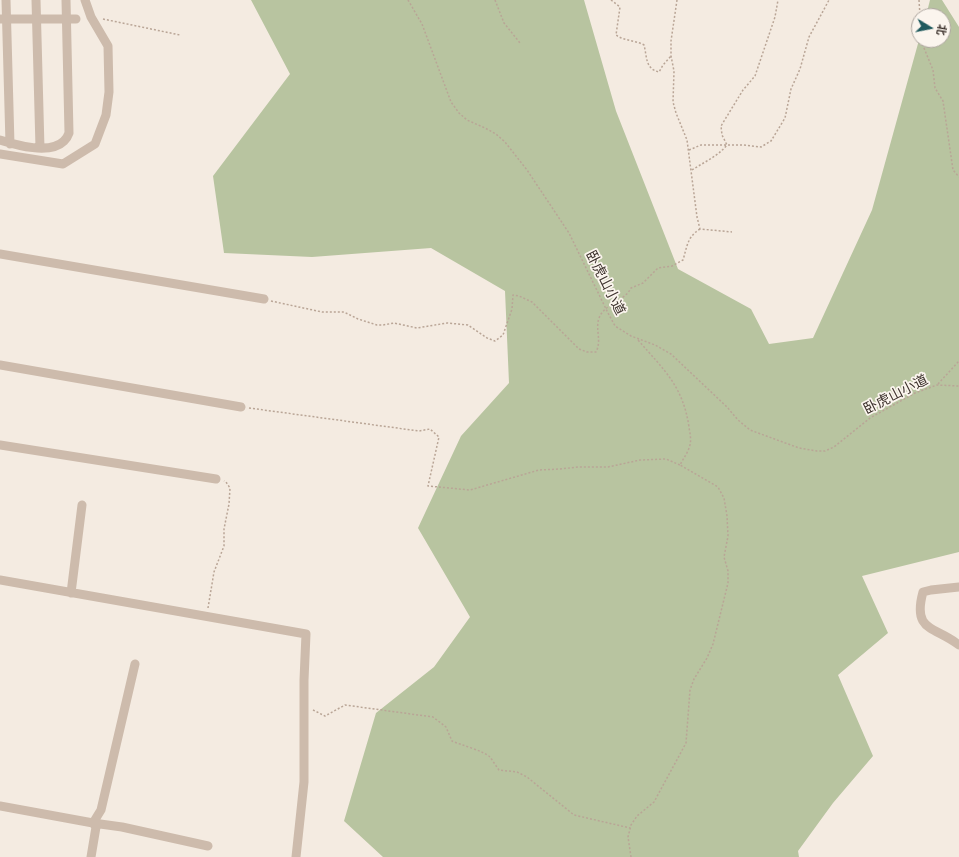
<!DOCTYPE html>
<html>
<head>
<meta charset="utf-8">
<style>
	body { margin:0 }
	#map { position:relative; width:959px; height:857px; overflow:hidden; background:#f4ebe1; font-family:Helvetica,"Noto Sans SC",sans-serif }
	canvas { display:block }
	.north { position:absolute; left:911px; top:8px; width:40px; height:40px; box-sizing:border-box; background:#fbf5ee; border:1px solid #aea6a0; border-radius:50%; rotate:100deg; font-size:11px; font-weight:700; line-height:16px; text-align:center; color:#3b302b }
	.north::after { content:''; display:block; margin:auto; width:14px; height:18px; background:#1f5a5e; clip-path:polygon(50% 0,100% 100%,50% 72%,0 100%) }
</style>
</head>
<body>
<div id="map">
<canvas width="959" height="857"></canvas>
<div class="north">北</div>
</div>
<script>
const context = document.querySelector('canvas').getContext('2d');
context.lineJoin = 'round';
function fill(path, color) {
  context.fillStyle = color;
  context.fill(path, 'evenodd');
}
function strokePath(path, color, width, dash) {
  context.strokeStyle = color;
  context.lineWidth = width;
  context.lineCap = dash ? 'butt' : 'round';
  context.setLineDash(dash || []);
  context.stroke(path);
}
function write(font, color, halo, rows, align = 'center') {
  context.font = font + ' Helvetica,"Noto Sans SC",sans-serif';
  context.lineWidth = 3.5;
  context.setLineDash([]);
  context.textBaseline = 'middle';
  context.strokeStyle = halo;
  context.fillStyle = color;
  for (const [text, x, y, turn = 0] of rows) {
    context.save();
    context.translate(x, y);
    context.rotate((+turn || 0) * Math.PI / 180);
    context.textAlign = isNaN(turn) ? turn : align;
    if (halo) context.strokeText(text, 0, 0);
    context.fillText(text, 0, 0);
    context.restore();
  }
}
fill(new Path2D(`
	M251,0H584L616,111L678,269L751,309L769,344L813,338L872,210L919,40H943V16H926L930,0H942L959,27V552L862,576L888,633L838,675L873,756L833,803L798,851L799,857H383L344,821L376,713L434,667L470,617L418,528L461,436L509,383L505,291L431,248L312,257L224,253L213,176L290,74Z`), '#b8c4a0');
strokePath(new Path2D(`
	M408,0L422,24L451,102L459,113L467,120L485,128L496,134L505,142L527,170L569,233L608,313L615,326L631,336L655,345L671,354L727,407L738,420L750,430L799,448L817,451H825L834,447L870,418L915,393L937,385L959,386
	M495,0L504,23L520,43
	M611,0L620,7L616,35C624,41 635,40 644,45C647,56 645,69 659,72L663,65L671,56
	M677,0L671,41V56L674,71L673,102L676,113L687,140L697,217L700,229L732,232
	M919,0L920,16
	M103,19L180,35
	M923,40L924,48L933,70L935,88L943,101L953,170L959,177
	M689,150L701,145H744L761,147L771,141L785,118L791,89L800,69L809,37L829,0
	M692,170C704,162 717,157 727,145L722,135L721,126L743,90L755,76L775,17L778,0
	M271,301L322,312H344L358,319L377,325H383L394,323L417,328L447,323L468,325L487,338L495,341L503,335L512,309L513,295L519,296L532,302L579,349L587,352H596C602,340 595,330 599,318C605,303 624,302 631,288L643,283L658,268L672,266L683,260C687,247 687,237 700,229
	M938,384L959,361
	M249,408L419,431L430,429L439,437L428,486L470,490L539,470L560,469L578,467H608L640,460L666,459L680,465
	M208,608L214,572L224,546V529L229,504L230,488L226,482L224,481
	M313,710L325,716L345,705L433,717L446,727L452,741C461,745 484,751 490,757C493,761 496,766 499,770L517,772L527,777L574,815L630,828
	M631,857L628,837L631,825L637,816L654,802L686,743L690,690L694,679L707,658L713,644L728,583V571L724,557L728,536L727,516L724,498L718,487L680,465C683,459 687,454 689,448C692,441 690,434 689,427C683,386 664,370 638,340`), '#b9a596', 1.5, [2, 2]);
strokePath(new Path2D(`
	M6,0L10,144
	M36,0L40,148
	M1,19H76
	M0,140C16,145 50,155 64,141C66,139 68,136 69,133L66,0
	M0,154L63,164L95,144L106,115L109,92L108,46L91,17L85,0
	M0,254L264,299
	M0,365L241,407
	M0,445L216,479
	M0,580L306,634L304,680V782L296,857
	M959,587L931,590L923,592C912,632 935,626 959,645
	M71,593L82,505
	M135,664L101,810L93,823L122,827L208,846
	M0,806L93,823L96,827L91,857`), '#cdbbac', 9);
write('14px', '#3b302b', '#fbf5ee', [
	["卧虎山小道",605,283,63],
	["卧虎山小道",896,395,-27]
]);
</script>
</body>
</html>
